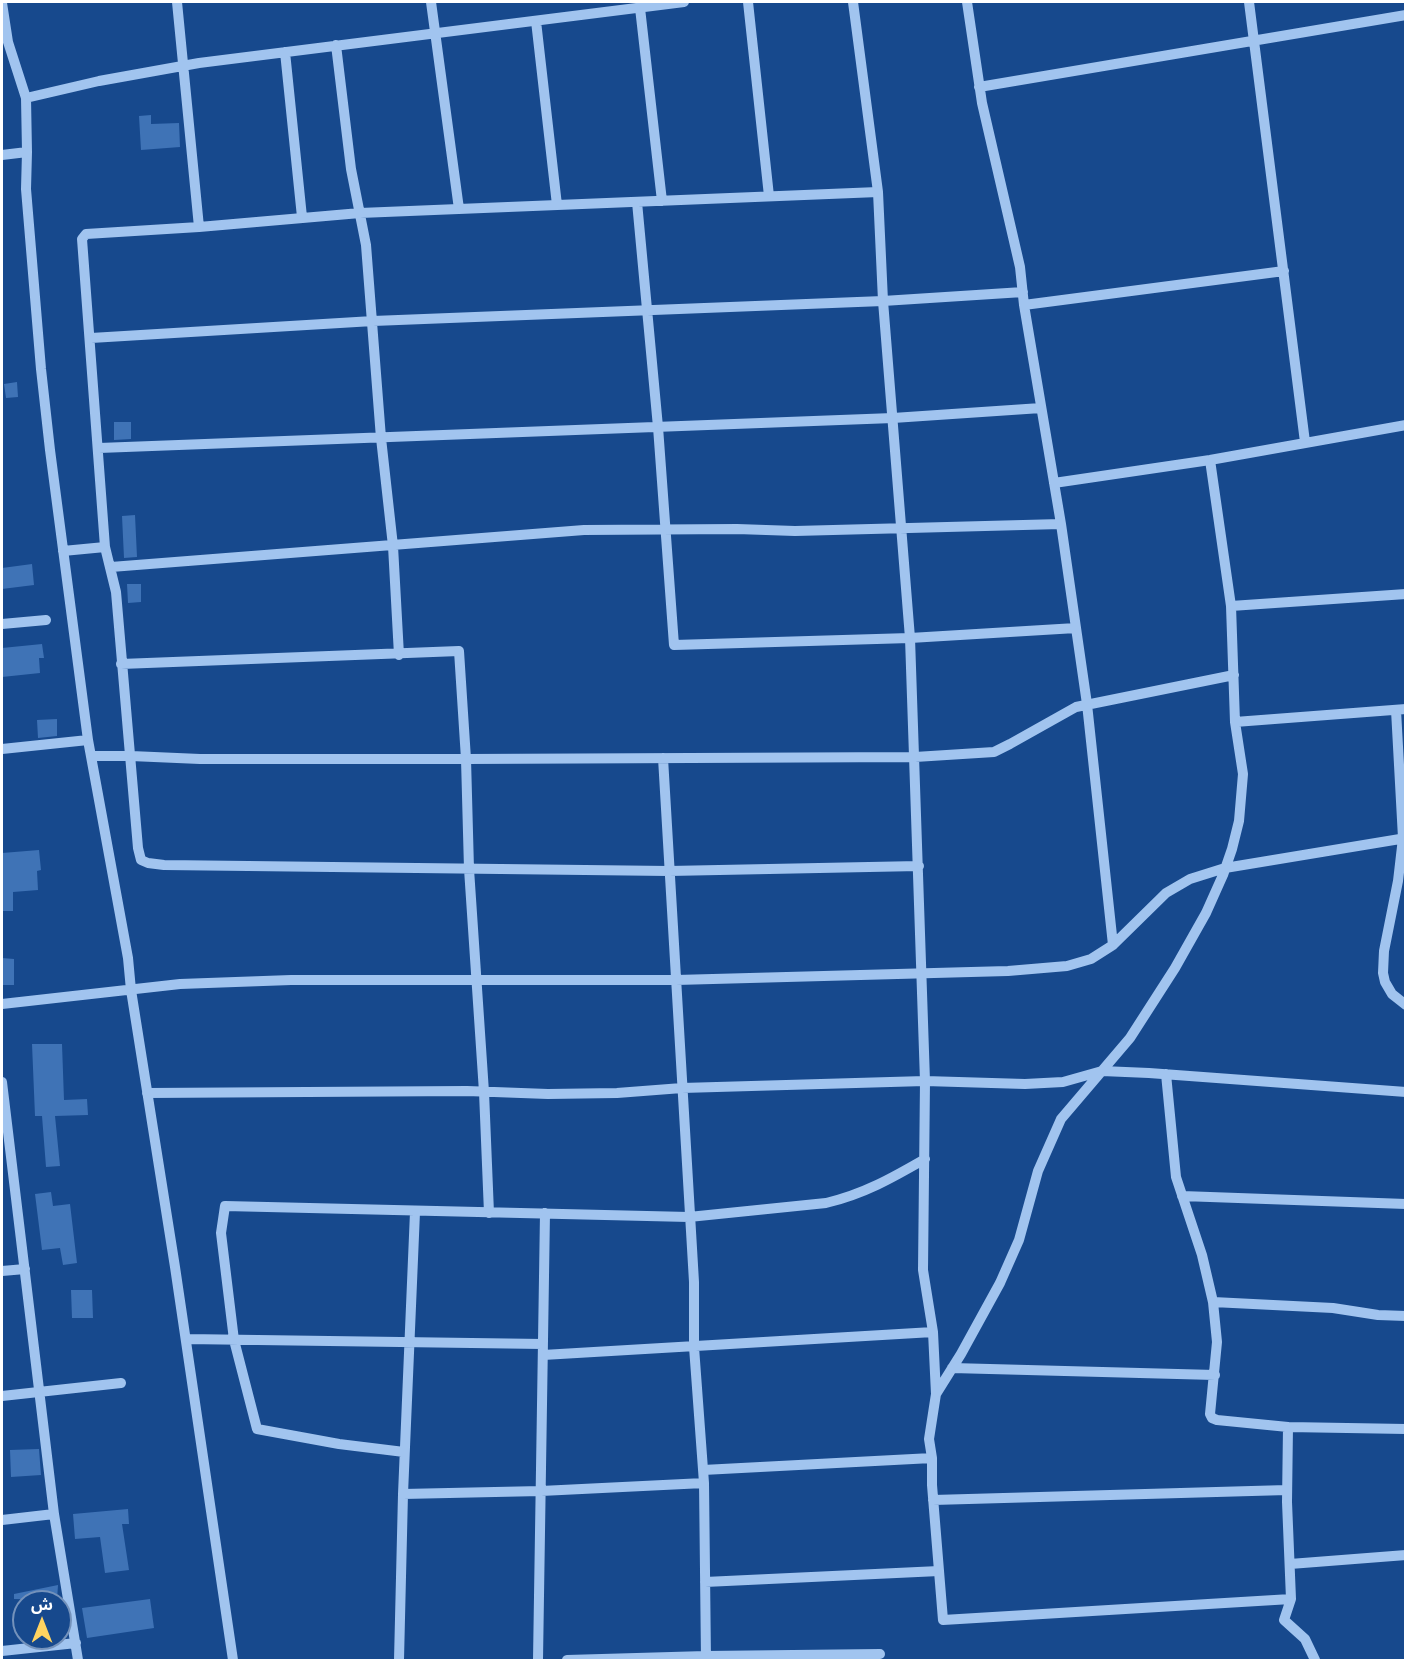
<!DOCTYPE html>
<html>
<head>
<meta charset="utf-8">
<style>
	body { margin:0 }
	#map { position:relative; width:1407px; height:1662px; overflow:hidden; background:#17498d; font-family:Quicksand,"Noto Sans Arabic",sans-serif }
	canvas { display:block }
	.frame { position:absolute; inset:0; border:3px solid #fff; pointer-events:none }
	.north { position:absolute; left:12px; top:1590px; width:60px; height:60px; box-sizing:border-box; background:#17498d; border:2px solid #7492bb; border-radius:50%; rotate:0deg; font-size:16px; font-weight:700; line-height:24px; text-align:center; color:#fff }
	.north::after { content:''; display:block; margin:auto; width:21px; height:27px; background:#ffd360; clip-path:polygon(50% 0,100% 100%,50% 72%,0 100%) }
</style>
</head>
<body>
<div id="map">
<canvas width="1407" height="1662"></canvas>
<div class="frame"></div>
<div class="north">ش</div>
</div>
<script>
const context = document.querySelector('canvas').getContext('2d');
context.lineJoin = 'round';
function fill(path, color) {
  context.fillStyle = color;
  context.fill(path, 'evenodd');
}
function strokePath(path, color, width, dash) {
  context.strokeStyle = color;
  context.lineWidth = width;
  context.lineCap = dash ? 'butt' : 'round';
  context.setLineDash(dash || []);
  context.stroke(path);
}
fill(new Path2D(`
	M151,115V124L179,123L180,147L141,150L139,116Z
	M17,382L18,397L6,398L4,384Z
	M114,422H131V439L114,440Z
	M135,515L137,557L124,558L122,516Z
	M32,564L34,585L2,589V568Z
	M127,584H141V602L128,603Z
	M42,644L44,658H39L40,673L2,677V648Z
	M57,719V736L38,738L37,720Z
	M39,850L41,870L37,871L38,890L13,892V911H2V853Z
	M2,958L14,959V985H2Z
	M32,1044H62L64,1100L87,1099L88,1115L55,1116L60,1166L46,1167L42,1116H35Z
	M51,1192L53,1206L70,1204L77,1263L63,1265L60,1248L42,1250L35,1194Z
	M71,1290H92L93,1318H72Z
	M39,1449L41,1475L11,1477L10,1450Z
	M128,1509L129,1524H122L129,1570L105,1573L100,1537L75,1539L73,1514Z
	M58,1585L57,1600L14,1599V1594Z
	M150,1599L154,1628L87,1638L82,1608Z`), '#3f73b6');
strokePath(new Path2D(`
	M177,2L199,227L360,213L878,192
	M431,2L459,209
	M748,2L769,196
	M853,2L878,192L883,301L910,638L925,1081L923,1270L933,1332L936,1394
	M967,2L982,103L1020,267L1024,305L1061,524L1087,704L1113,945
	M1249,2L1305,442
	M2,3L8,42L26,98L27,152
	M640,8L662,201
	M536,21L557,205
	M336,45L351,169L366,245L381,438L393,546L399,655
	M285,52L302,217
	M979,87L1406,15
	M26,98L99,81L199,63L684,2
	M2,155L27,152L26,189L41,369L50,450L88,740L128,958L131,990L175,1267L233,1660
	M637,202L658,427L674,645L910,638L1076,628
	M199,227L86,234L82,239L105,547L116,592L138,848L141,860L148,863L164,865L669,871L919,866
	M1024,305L1284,271
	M91,338L373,321L883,301L1023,292
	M99,448L893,418L1041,408
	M1210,460L1231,606L1235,722L1243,774L1239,821L1232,849L1223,875L1206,913L1175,968L1130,1038L1061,1119L1038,1171L1019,1240L1000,1283L961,1354L936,1394L929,1439L932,1458V1485L943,1620L1291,1599
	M1054,483L1210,460L1406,425
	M63,551L105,547
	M111,567L584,530L737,529L795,531L1061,524
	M1231,606L1406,594
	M2,624L46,620
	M121,664L459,651L466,759L469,869L484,1092L489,1213
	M1396,710L1403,838L1398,881L1384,951L1383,973L1385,982L1392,994L1406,1005
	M1235,722L1406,709
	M2,749L88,740
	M91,756H131L200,759H466L915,757L994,752L1010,744L1076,707L1234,675
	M663,758L694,1282V1347L704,1483L706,1660
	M2,1004L180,984L291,980H676L1008,971L1067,966L1091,959L1113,945L1166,893L1190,879L1225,868L1406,838
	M1166,1074L1176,1177L1202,1255L1213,1302L1217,1342L1210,1414L1212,1418L1217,1420L1288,1427L1287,1502L1291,1599L1284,1620L1305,1639L1315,1660
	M2,1082L54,1514L78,1660
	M147,1093L467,1091L548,1094L617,1093L682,1088L925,1081L1025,1084L1063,1082L1102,1071L1149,1073L1406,1092
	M1182,1196L1406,1204
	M2,1271L25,1269
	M1213,1302L1333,1308L1378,1315L1406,1316
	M186,1339L543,1344
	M543,1355L933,1332
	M952,1368L1215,1375
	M2,1396L121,1383
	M1288,1427L1406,1429
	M404,1452L339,1444L257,1429L234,1340L221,1233L225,1206L689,1217L826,1203C864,1194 892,1178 925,1159
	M703,1470L932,1458
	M403,1494L415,1212
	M933,1500L1287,1490
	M2,1520L54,1514
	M1290,1564L1406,1555
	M705,1582L939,1571
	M2,1651L76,1643
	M399,1660L403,1494L541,1491L704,1483
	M538,1660L545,1213
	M567,1660L706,1656L880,1654`), '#a1c4ef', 10);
</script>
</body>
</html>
